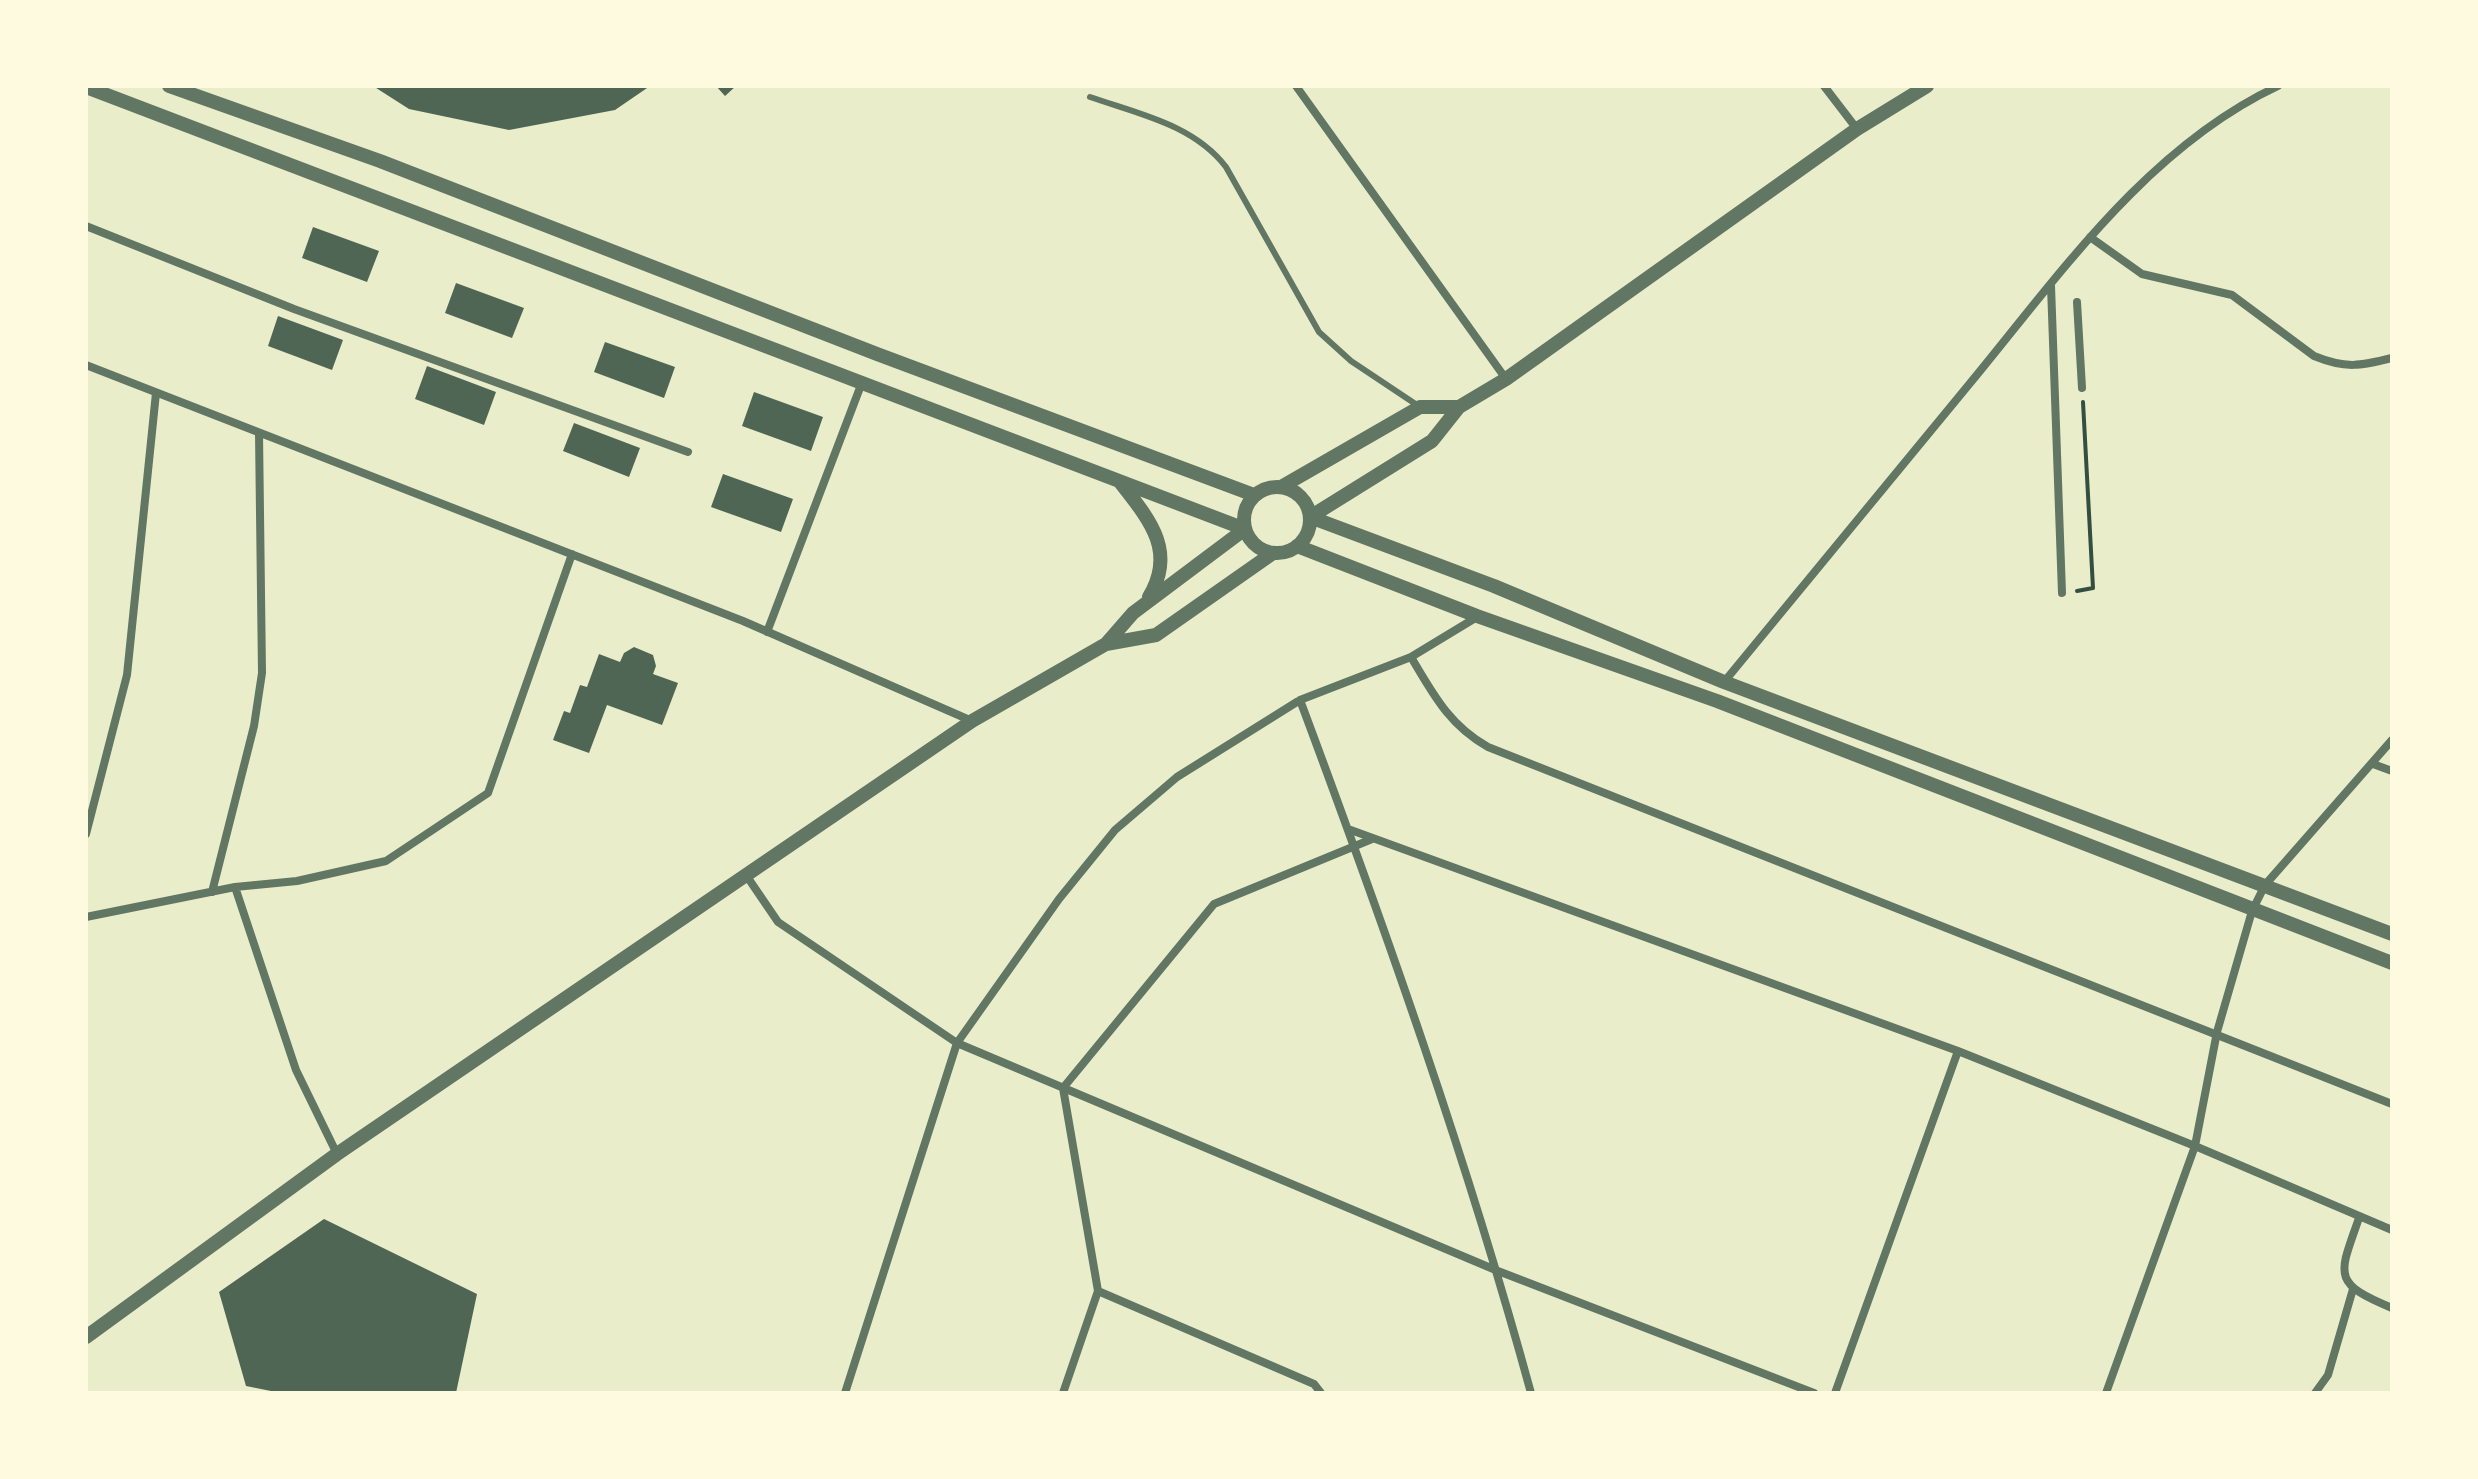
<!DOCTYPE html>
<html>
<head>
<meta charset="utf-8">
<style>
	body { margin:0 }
	#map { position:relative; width:2478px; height:1479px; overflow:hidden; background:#e9edc9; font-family:"DejaVu Sans",sans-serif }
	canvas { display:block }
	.frame { position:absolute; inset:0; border:88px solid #fefae0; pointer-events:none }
</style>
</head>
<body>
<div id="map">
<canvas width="2478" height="1479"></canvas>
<div class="frame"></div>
</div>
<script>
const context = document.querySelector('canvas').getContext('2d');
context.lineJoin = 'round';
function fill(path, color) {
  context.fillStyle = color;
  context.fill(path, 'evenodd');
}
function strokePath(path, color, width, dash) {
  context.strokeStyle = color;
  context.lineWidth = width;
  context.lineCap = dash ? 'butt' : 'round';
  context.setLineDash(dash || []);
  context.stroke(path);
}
fill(new Path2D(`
	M373,86H650L615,110L509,130L409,109Z
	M716,86H736L725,96Z
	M313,227L379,251L367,282L302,258Z
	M456,283L524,308L512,338L445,313Z
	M278,316L343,340L332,370L268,346Z
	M605,342L675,367L664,398L594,372Z
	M427,366L496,392L484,425L415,399Z
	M754,392L823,417L811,451L742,426Z
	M574,423L640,448L629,477L563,451Z
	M723,474L793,499L781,532L711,507Z
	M634,647L653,655L656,666L653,674L678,683L662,725L607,705L589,753L553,740L564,711L570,713L580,685L587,687L599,654L620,662L624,653Z
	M324,1219L477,1294L456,1393H281L246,1386L219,1292Z`), '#4f6655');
strokePath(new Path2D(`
	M2077,591L2093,588L2083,402`), '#344e41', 4);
strokePath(new Path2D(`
	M1090,97C1139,114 1194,125 1226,167L1319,332L1351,361L1420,407`), '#617663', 6);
strokePath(new Path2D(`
	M1296,86L1506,379
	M1824,86L1857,129
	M86,226L294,309L688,452
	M2090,237L2142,274L2232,295L2314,356C2346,369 2360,366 2392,358
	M2051,286L2062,593
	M2077,302L2082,388
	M86,365L743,621L972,721
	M767,632L861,385
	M1411,657C1433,694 1449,725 1488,747L2392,1104
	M1724,682C1807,582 1889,482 1971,382C2060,274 2148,147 2278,86
	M1300,700C1385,928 1467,1159 1531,1393
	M2373,764L2392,771
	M1348,829L1958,1051L2195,1146L2392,1230
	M86,834L127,675L156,393
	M746,875L778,922L957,1043L1498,1271L1814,1393
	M235,887L296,1070L337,1154
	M212,892L254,726L262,673L259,433
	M86,917L235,887L297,881L386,861L488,793L572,554
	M2359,1218C2339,1275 2331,1283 2392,1308
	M1098,1291L1314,1384L1321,1393
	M845,1393L957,1043L1059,899L1115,830L1177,777L1300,700L1411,657L1477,617
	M1063,1393L1098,1291L1063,1088L1214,904L1372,839
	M1835,1393L1958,1051
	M2106,1393L2195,1146L2217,1032L2252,911L2265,885L2392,740
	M2315,1393L2328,1375L2353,1289`), '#617663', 8);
strokePath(new Path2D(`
	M169,86L380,161L877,354L1254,495
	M86,87L1245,529
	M1120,482C1149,519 1177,551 1149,597
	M1244 520a33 33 0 1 1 66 0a33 33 0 1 1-66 0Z
	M1281,487L1420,407H1459L1506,379L1857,129L1927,86
	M1310,517L1494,586L1724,682L2392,934
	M1310,517L1432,441L1459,407
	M1297,546L1477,616L1717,701L2392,963
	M1106,644L1156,635L1273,553
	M86,1337L337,1154L972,721L1106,644L1133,613L1245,529`), '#617663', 14);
</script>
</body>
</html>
